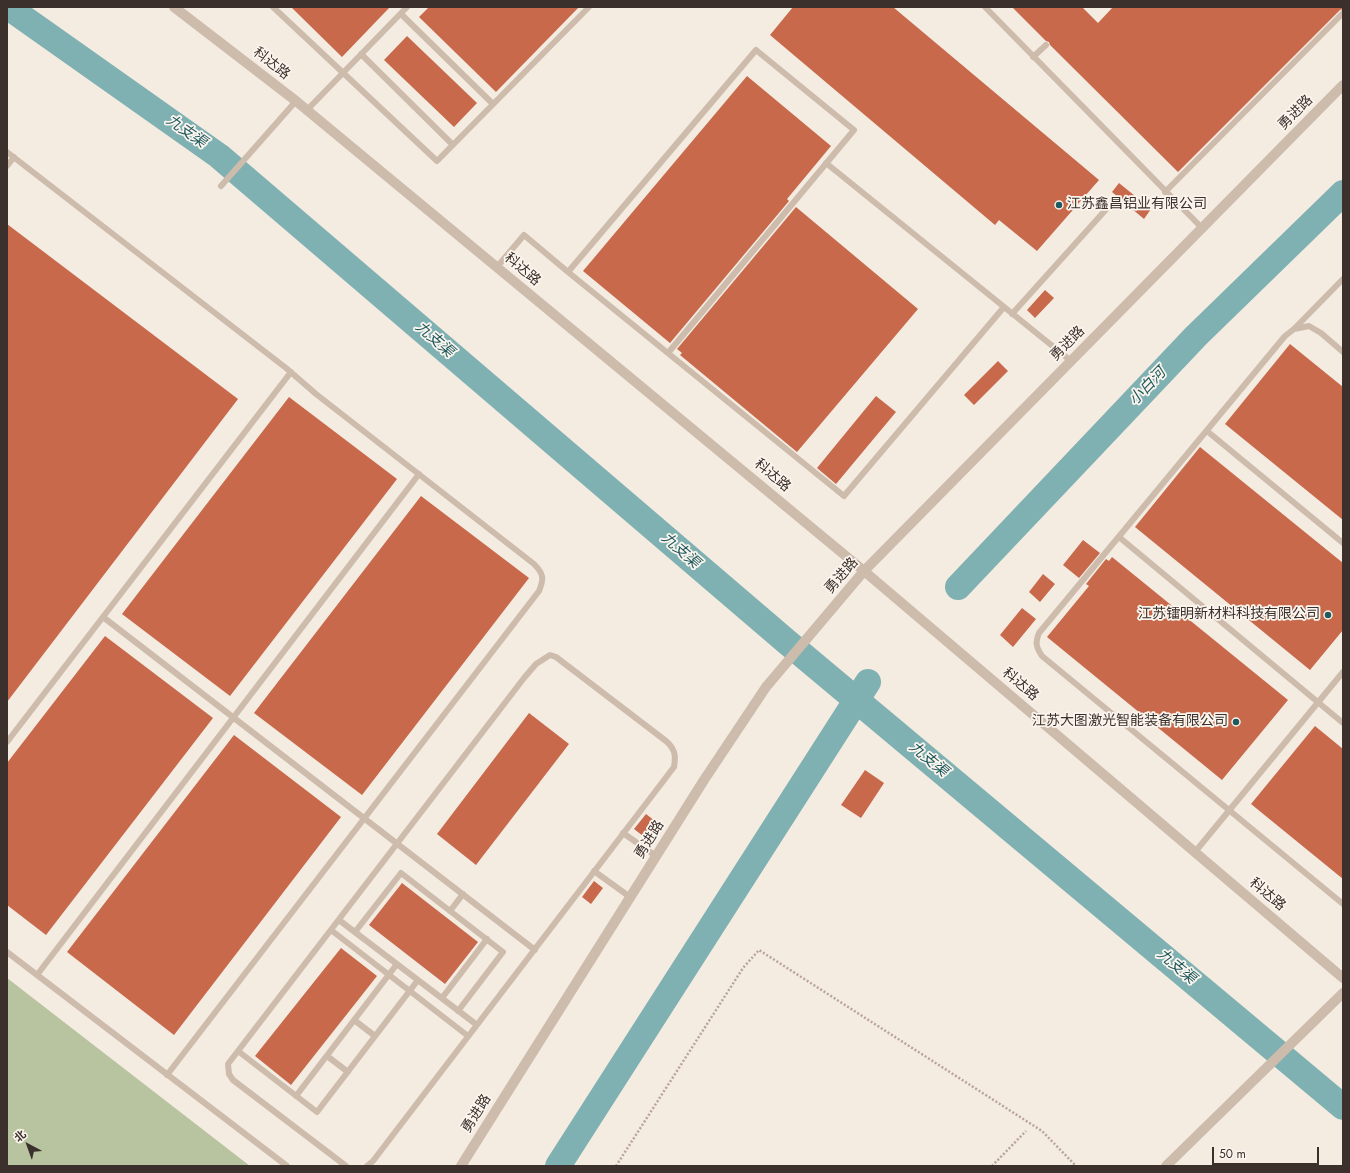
<!DOCTYPE html>
<html>
<head>
<meta charset="utf-8">
<style>
	body { margin:0 }
	#map { position:relative; width:1350px; height:1173px; overflow:hidden; background:#f4ebe1; font-family:Jost,"Noto Sans SC",sans-serif }
	canvas { display:block }
	.frame { position:absolute; inset:0; border:8px solid #3b302b; pointer-events:none }
	.north { position:absolute; left:8px; top:1125px; width:40px; height:40px; -webkit-text-stroke:3px #fbf5ee; paint-order:stroke; rotate:319deg; font-size:11px; font-weight:700; line-height:16px; text-align:center; color:#3b302b }
	.north::after { content:''; display:block; margin:auto; width:14px; height:18px; background:#3b302b; clip-path:polygon(50% 0,100% 100%,50% 72%,0 100%) }
	.scale { position:absolute; left:1212px; top:1147px; width:107px; height:18px; box-sizing:border-box; border:2px solid #3b302b; border-top:0; padding-left:5px; font-size:12px; line-height:14px; white-space:nowrap; color:#3b302b; -webkit-text-stroke:3px #fbf5ee; paint-order:stroke }
</style>
</head>
<body>
<div id="map">
<canvas width="1350" height="1173"></canvas>
<div class="frame"></div>
<div class="north">北</div>
<div class="scale">50 m</div>
</div>
<script>
const context = document.querySelector('canvas').getContext('2d');
context.lineJoin = 'round';
function fill(path, color) {
  context.fillStyle = color;
  context.fill(path, 'evenodd');
}
function strokePath(path, color, width, dash) {
  context.strokeStyle = color;
  context.lineWidth = width;
  context.lineCap = dash ? 'butt' : 'round';
  context.setLineDash(dash || []);
  context.stroke(path);
}
function write(font, color, halo, rows, align = 'center') {
  context.font = font + ' Jost,"Noto Sans SC",sans-serif';
  context.lineWidth = 3.5;
  context.setLineDash([]);
  context.textBaseline = 'middle';
  context.strokeStyle = halo;
  context.fillStyle = color;
  for (const [text, x, y, turn = 0] of rows) {
    context.save();
    context.translate(x, y);
    context.rotate((+turn || 0) * Math.PI / 180);
    context.textAlign = isNaN(turn) ? turn : align;
    if (halo) context.strokeText(text, 0, 0);
    context.fillText(text, 0, 0);
    context.restore();
  }
}
fill(new Path2D(`
	M7,978L250,1166H7Z`), '#b8c4a0');
strokePath(new Path2D(`
	M8,7L219,156L787,642L1343,1107
	M958,587L1196,336L1343,193
	M558,1166L868,682`), '#7fb0b2', 26);
fill(new Path2D(`
	M291,7H390L342,57Z
	M429,7H579L496,92L419,17Z
	M793,7H893L1099,180L1037,251L999,220L995,225L770,35Z
	M1012,7H1082L1098,23L1113,7H1343V9L1340,10L1178,172L1050,45L1049,42L1046,41Z
	M407,36L477,103L454,127L384,60Z
	M747,76L831,146L787,199L789,201L670,343L583,271Z
	M1119,183L1151,209L1144,219L1112,192Z
	M796,207L918,309L797,452L680,355L682,353L677,349Z
	M7,224L238,399L7,702Z
	M1045,290L1054,298L1035,318L1027,310Z
	M1290,344L1343,387V520L1225,424Z
	M998,361L1008,371L974,405L964,395Z
	M876,396L896,412L836,484L817,468Z
	M289,397L397,479L230,696L122,614Z
	M1200,447L1343,563V630L1310,670L1135,527Z
	M421,496L529,578L362,795L254,713Z
	M1083,540L1100,553L1079,578L1063,565Z
	M1112,557L1288,700L1222,780L1047,637L1089,586L1086,584L1106,559L1109,561Z
	M1043,574L1055,584L1040,602L1029,592Z
	M1022,608L1036,619L1013,647L1000,635Z
	M105,636L213,718L46,935L7,905V763Z
	M529,713L569,744L476,865L437,834Z
	M1315,726L1343,749V879L1251,804Z
	M234,735L341,817L174,1035L67,952Z
	M865,770L884,783L861,818L841,805Z
	M646,814L655,821L643,836L634,829Z
	M594,881L603,888L591,904L582,897Z
	M402,883L478,942L445,984L369,925Z
	M341,948L377,976L291,1085L255,1056Z`), '#c8694b');
strokePath(new Path2D(`
	M616,1166L743,968L759,950L1042,1131L1076,1166
	M992,1166L1026,1131`), '#b9a596', 2.5, [2, 2]);
strokePath(new Path2D(`
	M273,7L437,161L589,7
	M985,7L1202,228
	M401,14L493,104
	M361,54L453,145
	M1033,57L1046,45
	M307,110L407,7
	M7,152L286,368L316,394L534,564C544,574 544,579 539,591L167,1075
	M826,163L1071,361
	M7,166L14,157
	M221,186L296,101
	M1165,192L1343,13
	M497,267L524,235L568,272
	M1343,279L1294,329L1285,336L1039,633C1035,643 1036,647 1042,656L1343,904
	M1012,314L1110,205
	M1294,329L1309,326L1321,333L1343,352
	M668,353L854,130L756,50L568,272L844,496L1004,307
	M1207,431L1343,543
	M1119,537L1343,723
	M103,617L535,950
	M7,742L291,372
	M623,833L656,856
	M1195,852L1343,672
	M594,871L630,897
	M450,911L463,894
	M339,920L477,1025
	M331,930L468,1036
	M355,932L401,873L503,952L458,1011
	M7,952L287,1166
	M37,975L419,474
	M442,998L487,939
	M354,1020L375,1036
	M238,1051L317,1112L418,980
	M327,1056L348,1072
	M296,1096L397,964
	M346,1166L233,1080L229,1074L228,1064L524,678L536,664L550,655L556,657L666,741C675,749 676,755 674,767L373,1161L367,1166`), '#cdbbac', 6);
strokePath(new Path2D(`
	M1166,1166L1343,993`), '#cdbbac', 10);
strokePath(new Path2D(`
	M174,7L296,101L864,571L1343,978
	M461,1166L704,780L766,687L864,571L1343,85`), '#cdbbac', 10);
for (const [x, y, r, color] of [
	[1059,205,4,"#1f5a5e"],
	[1328,615,4,"#1f5a5e"],
	[1236,722,4,"#1f5a5e"]
]) {
  const dot = new Path2D();
  dot.arc(x, y, r, 0, 2 * Math.PI);
  context.fillStyle = color;
  context.fill(dot);
  strokePath(dot, '#fbf5ee', 1.5);
}
write('14px', '#3b302b', '#fbf5ee', [
	["科达路",271,64,38],
	["勇进路",1296,113,-45],
	["科达路",522,270,40],
	["勇进路",1068,344,-45],
	["科达路",772,476,40],
	["勇进路",842,576,-49],
	["科达路",1020,685,40],
	["勇进路",650,840,-58],
	["科达路",1267,895,40],
	["勇进路",477,1114,-58]
]);
write('14px', '#3b302b', '#fbf5ee', [
	["江苏鑫昌铝业有限公司",1067,205,"left"],
	["江苏镭明新材料科技有限公司",1320,615],
	["江苏大图激光智能装备有限公司",1228,722]
], 'right');
write('italic 15px', '#1f5a5e', '#fbf5ee', [
	["九支渠",186,132,35],
	["九支渠",434,340,41],
	["小白河",1148,387,-46],
	["九支渠",680,551,41],
	["九支渠",928,760,40],
	["九支渠",1176,967,40]
]);
</script>
</body>
</html>
